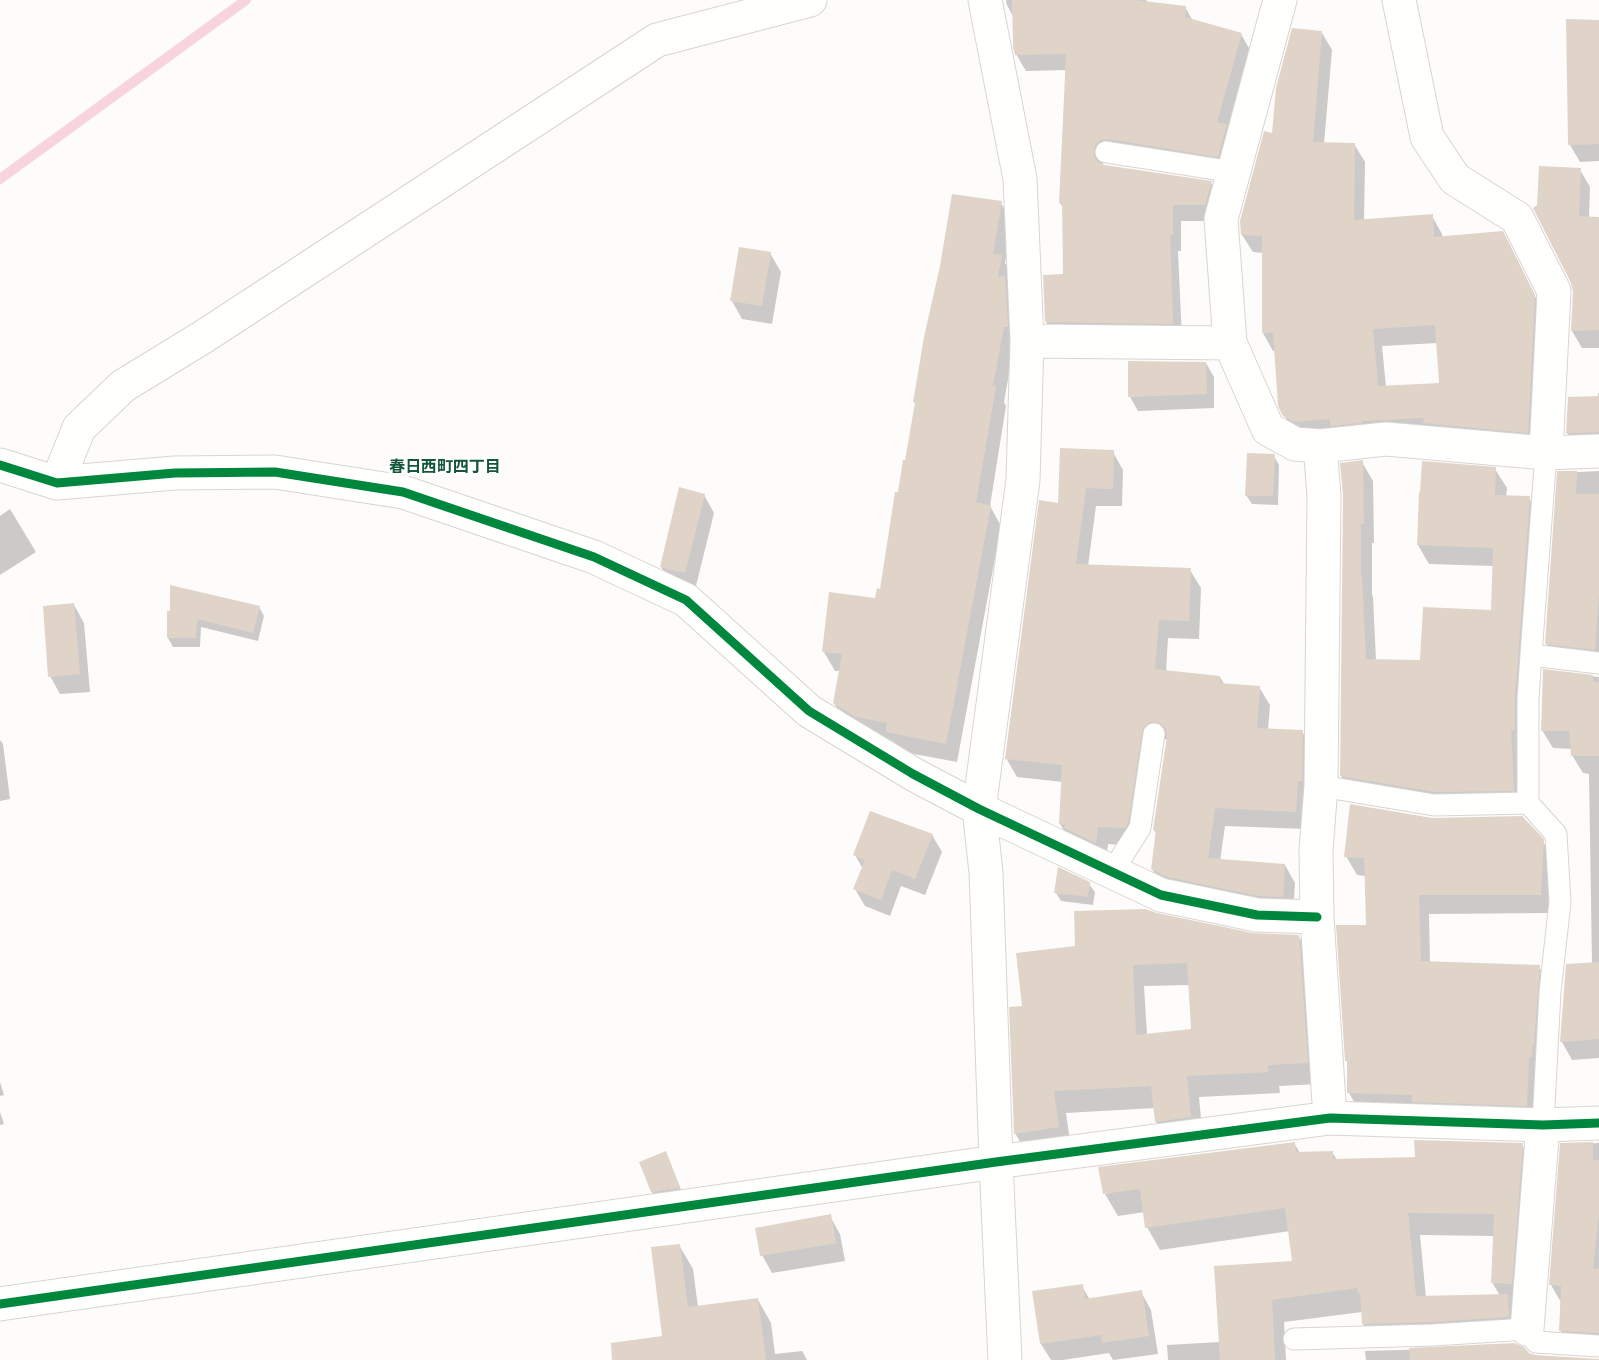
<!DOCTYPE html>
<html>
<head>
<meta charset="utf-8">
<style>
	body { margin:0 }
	canvas { display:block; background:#fefcfa }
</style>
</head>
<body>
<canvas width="1599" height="1360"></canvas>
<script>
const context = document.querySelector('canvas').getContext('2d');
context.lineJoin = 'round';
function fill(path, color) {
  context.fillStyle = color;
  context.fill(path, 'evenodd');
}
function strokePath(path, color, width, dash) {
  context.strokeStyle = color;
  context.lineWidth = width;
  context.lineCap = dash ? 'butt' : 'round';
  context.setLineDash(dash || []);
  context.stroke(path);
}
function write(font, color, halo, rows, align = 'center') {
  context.font = font + ' Ubuntu,"Noto Sans JP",sans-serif';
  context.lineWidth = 6;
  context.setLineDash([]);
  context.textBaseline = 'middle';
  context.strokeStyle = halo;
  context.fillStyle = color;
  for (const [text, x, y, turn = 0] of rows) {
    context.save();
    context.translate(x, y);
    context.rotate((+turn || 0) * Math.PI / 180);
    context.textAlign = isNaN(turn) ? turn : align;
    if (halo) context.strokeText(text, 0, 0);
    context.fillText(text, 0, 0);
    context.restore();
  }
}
fill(new Path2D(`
	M1006,0H1146L1148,3L1185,7L1193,21L1241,34L1250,50L1228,128L1236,141L1227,172L1104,161L1102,166L1211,183L1220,199L1214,221H1181V251H1178L1182,339L1056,338L1046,322L1064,276V209L1060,203L1066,70L1026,71L1016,54L1014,18L1007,5Z
	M1599,21V161L1580,162L1570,145Z
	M1322,33L1332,50L1324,144H1354L1365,162L1364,221L1432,216L1442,234V238L1512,251L1544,314L1538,450L1295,433L1284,415L1276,351H1273L1263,333L1264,253L1253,252L1242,235L1273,135ZM1438,343L1440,385L1386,387L1382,346Z
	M1580,170L1590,187L1589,218L1599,219V348H1582L1572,331Z
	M1001,203L1012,222L1005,263L1012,276L1014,346L1004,402L1006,406L990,506L1001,526L957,762L898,751L893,741L868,736L845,723L834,703L840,671H835L824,652L876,599L882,590L906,462L916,405L914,402Z
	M770,253L781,272L772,324L742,319L732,301Z
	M1206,363L1214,377V408L1138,411L1130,397Z
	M1598,393H1599V450L1578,451L1567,433L1569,398H1598Z
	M1113,452L1123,470L1122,506H1096L1088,566L1190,570L1201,588L1199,639L1168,638L1166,672L1220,677L1224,684L1259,687L1270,705L1268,730L1302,731L1312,749L1306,829L1225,826L1220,861L1285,865L1295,883L1293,915L1163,887L1152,869L1157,835L1154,830L1168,739L1160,740L1135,846L1108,844L1106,860L1071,842L1060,824L1063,782L1017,777L1006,758L1060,504Z
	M1274,456L1279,465L1278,505L1252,504L1246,495Z
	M1362,462L1373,481L1374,543H1372V594L1373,597L1376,661L1422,662L1492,612L1494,566L1429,564L1418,545L1495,469L1507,488L1506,497L1529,498L1540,517L1524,810L1353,795L1341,776Z
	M1599,471V667L1557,662L1546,643L1559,473Z
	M704,495L714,513L695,590L672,585L661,567Z
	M10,509L36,552L0,575V516Z
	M74,605L84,623L90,692L60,694L50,676Z
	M259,607L264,616L258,641L201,627L200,647H173L168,638L169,613Z
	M1544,671L1599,677V1058L1572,1060L1562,1042L1592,964L1589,774L1583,773L1572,755V749L1553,748L1542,730Z
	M0,740L3,744L10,799L0,801Z
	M932,835L942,852L925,895L901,886L890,916L865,906L855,889L863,869L855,855Z
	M1542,840L1554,860L1552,913L1429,914L1430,963L1539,967L1550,986L1537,1124L1360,1112L1349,1093L1348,1063L1347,1061L1367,926L1366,876L1357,875L1346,856Z
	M1089,884L1095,892L1093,905L1061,901L1056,893Z
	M1157,915L1253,935L1299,937L1311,958L1319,1084L1279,1086L1280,1093L1199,1097L1203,1139L1169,1143L1156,1122L1155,1108L1066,1113L1071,1148L1028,1155L1015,1133L1024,1008L1076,947ZM1190,985L1192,1030L1147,1035L1144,986Z
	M0,1082L4,1095L0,1096Z
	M0,1112L4,1124L0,1125Z
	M1294,1143L1300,1153L1332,1152L1337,1160L1416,1159L1522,1145L1535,1167L1520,1318L1376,1347L1363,1324L1362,1312L1284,1322L1286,1360H1168L1167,1345L1220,1342L1294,1262L1290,1231L1160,1250L1147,1227L1145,1212L1118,1216L1105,1194ZM1420,1235L1494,1236L1492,1282L1500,1296L1426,1298Z
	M1599,1143V1351L1571,1349L1560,1330L1562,1304L1551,1285L1562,1145Z
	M670,1162L684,1197L657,1200L652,1192Z
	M830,1216L840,1234L845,1261L772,1273L762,1255Z
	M679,1245L693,1269L698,1307L758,1300L771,1323L775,1354L802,1351L807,1360H657L663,1338Z
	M1082,1286L1090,1300L1141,1292L1151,1310L1158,1354L1113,1360L1109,1353L1063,1360H1051L1041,1344Z
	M1433,1349L1528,1354L1535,1356L1594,1360H1366L1365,1351Z`), '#0003');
strokePath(new Path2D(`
	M0,179L246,0`), '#f8d5de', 10);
fill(new Path2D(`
	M1012,0H1135L1186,6L1185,17L1242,33L1217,122L1227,124L1218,157L1108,139L1101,140L1096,144L1094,149V157L1098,162L1104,165L1212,181L1205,205H1173V235H1170L1173,324L1045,322L1043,275L1063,274L1062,203H1059L1066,54L1015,55L1013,47Z
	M1566,19L1599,20V144L1568,145Z
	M1292,28L1322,31L1313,142L1355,143L1354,220L1433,214L1434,237L1503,231L1535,295L1528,433L1423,423L1424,418L1362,421V423L1330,426V419L1294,422L1283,416L1278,406L1273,333H1262V236L1241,235L1240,221L1264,131L1272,133L1276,88ZM1435,325L1439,383L1378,386L1373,329Z
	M1539,166L1581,168L1579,216L1599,217V330L1571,331L1573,292L1571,283L1533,208L1537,205Z
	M952,194L1002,201L993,254L1002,255L998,277L1005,276L1008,327H1004L993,385L996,386L976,503L991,505L946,744L886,732L887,723L856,717L833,703L842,654L822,652L829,592L875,598L877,588L880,589L895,492H898L903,460H905L915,403L913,402L924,337L940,266Z
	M739,247L771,252L762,306L730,301Z
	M1128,361L1206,362L1207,394L1128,397Z
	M1599,396V432L1566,433L1568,397Z
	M1060,448L1114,450L1113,489L1086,488L1076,564L1191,568L1189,621L1159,620L1155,669L1220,676V683L1260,686L1257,728L1303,730L1302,781H1298L1296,812L1215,808L1208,858L1285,864L1283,897L1259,896L1167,877L1151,869L1156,830H1153L1167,736L1166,729L1161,724L1156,722H1150L1144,726L1142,732L1128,823L1125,828L1098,827L1096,843L1064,828L1065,825L1059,824L1062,765L1005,759L1039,500L1058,503Z
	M1247,453L1275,454L1273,496H1245Z
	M1363,460L1364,524H1361V576H1362L1366,659L1420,660L1423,607L1491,610L1493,548L1417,545L1419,492L1420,493L1422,461L1496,467L1495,495L1530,496L1515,698V730H1511L1514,791L1435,792L1340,776L1343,495L1340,463Z
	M1557,471H1577L1576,494H1599V594L1595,650L1545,644Z
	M679,487L705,494L685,573L660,567Z
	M170,585L260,606L253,633L197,619L196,638H167V611H170Z
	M74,603L80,674L48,677L43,606Z
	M1543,669L1593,675V682H1599V756H1571L1569,731H1541Z
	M1350,804L1432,818L1522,816L1544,839L1541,895H1419L1421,961L1540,965L1534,1044H1533L1532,1057H1529L1527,1106L1412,1102V1095L1347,1093V1061H1345L1336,925H1366L1364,858L1344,857Z
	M870,811L933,834L915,879L892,870L881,900L853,889L865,860L853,855Z
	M1058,867L1090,882L1088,897L1054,893Z
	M1145,909L1157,913L1253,933L1299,935L1308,1063L1268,1065V1072L1187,1076L1191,1117L1155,1122L1151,1086L1054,1091L1059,1127L1014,1134L1009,1007L1022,1006L1016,953L1075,946L1074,911ZM1187,963L1191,1029L1136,1035L1133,965Z
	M1599,962V1039L1560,1042L1566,964Z
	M1414,1140L1523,1143L1512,1284L1491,1283L1494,1214L1408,1213L1416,1296L1508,1294L1509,1317L1432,1322L1362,1324L1360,1293L1358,1294L1357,1288L1272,1300L1275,1360H1220L1214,1266L1292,1261L1285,1208L1145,1228L1140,1189L1103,1194L1098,1167L1295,1142L1296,1152L1333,1151V1159L1415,1157Z
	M1593,1142V1160H1599V1212L1593,1269H1599V1333L1559,1331L1561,1286L1549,1285L1560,1143Z
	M666,1151L680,1188L651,1192L639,1162Z
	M831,1214L836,1243L760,1256L755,1228Z
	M680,1244L688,1307L758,1298L766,1360H612L611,1343L662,1336L651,1247Z
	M1083,1284L1085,1299L1142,1290L1149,1336L1102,1343L1101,1335L1040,1344L1032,1291Z
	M1515,1343L1524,1347L1529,1353L1535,1355L1599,1359V1360H1410L1409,1348Z`), '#e0d4c8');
const lane = new Path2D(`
	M1106,152L1234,172
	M1546,453L1531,655L1599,663
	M1531,655L1528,699V803L1556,834L1560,902L1550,992L1543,1125
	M1321,786L1434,805L1528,803
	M1112,872L1140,828L1154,734
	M1294,1339L1433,1335L1527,1329L1536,1342L1599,1346`);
const street = new Path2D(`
	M985,0L1020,179L1027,341L1023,480L979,809L986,872L996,1162
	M1280,0L1221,219L1230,343L1268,429L1295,444L1320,446L1324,495L1321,786L1316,850L1317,917L1330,1118
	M1399,0L1427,137L1455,179L1517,218L1554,291L1546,453
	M1027,341L1230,343
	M1320,446L1386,439L1546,453L1599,451
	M0,465L57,483L175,473L275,472L403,492L594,557L686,600L809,711L913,774L979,809L1161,895L1257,915L1317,917
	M57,483L79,428L123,386L203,337L657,40L810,0
	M0,1304L996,1162L1330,1118L1543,1125L1599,1123
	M1527,1329L1543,1125`);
const secondary = new Path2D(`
	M996,1162L1005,1360`);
strokePath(lane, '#d9d4d2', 23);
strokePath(street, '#d9d4d2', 35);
strokePath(secondary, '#d9d4d2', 35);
strokePath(lane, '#fffffe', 21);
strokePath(street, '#fffffe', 33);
strokePath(secondary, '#fffffe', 33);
strokePath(new Path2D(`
	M0,465L57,483L175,473L275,472L403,492L594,557L686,600L809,711L913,774L979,809L1161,895L1257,915L1317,917
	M0,1304L996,1162L1330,1118L1543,1125L1599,1123`), '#00873e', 9);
write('bold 16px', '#155539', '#fff', [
	["春日西町四丁目",445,467]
]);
</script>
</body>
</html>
